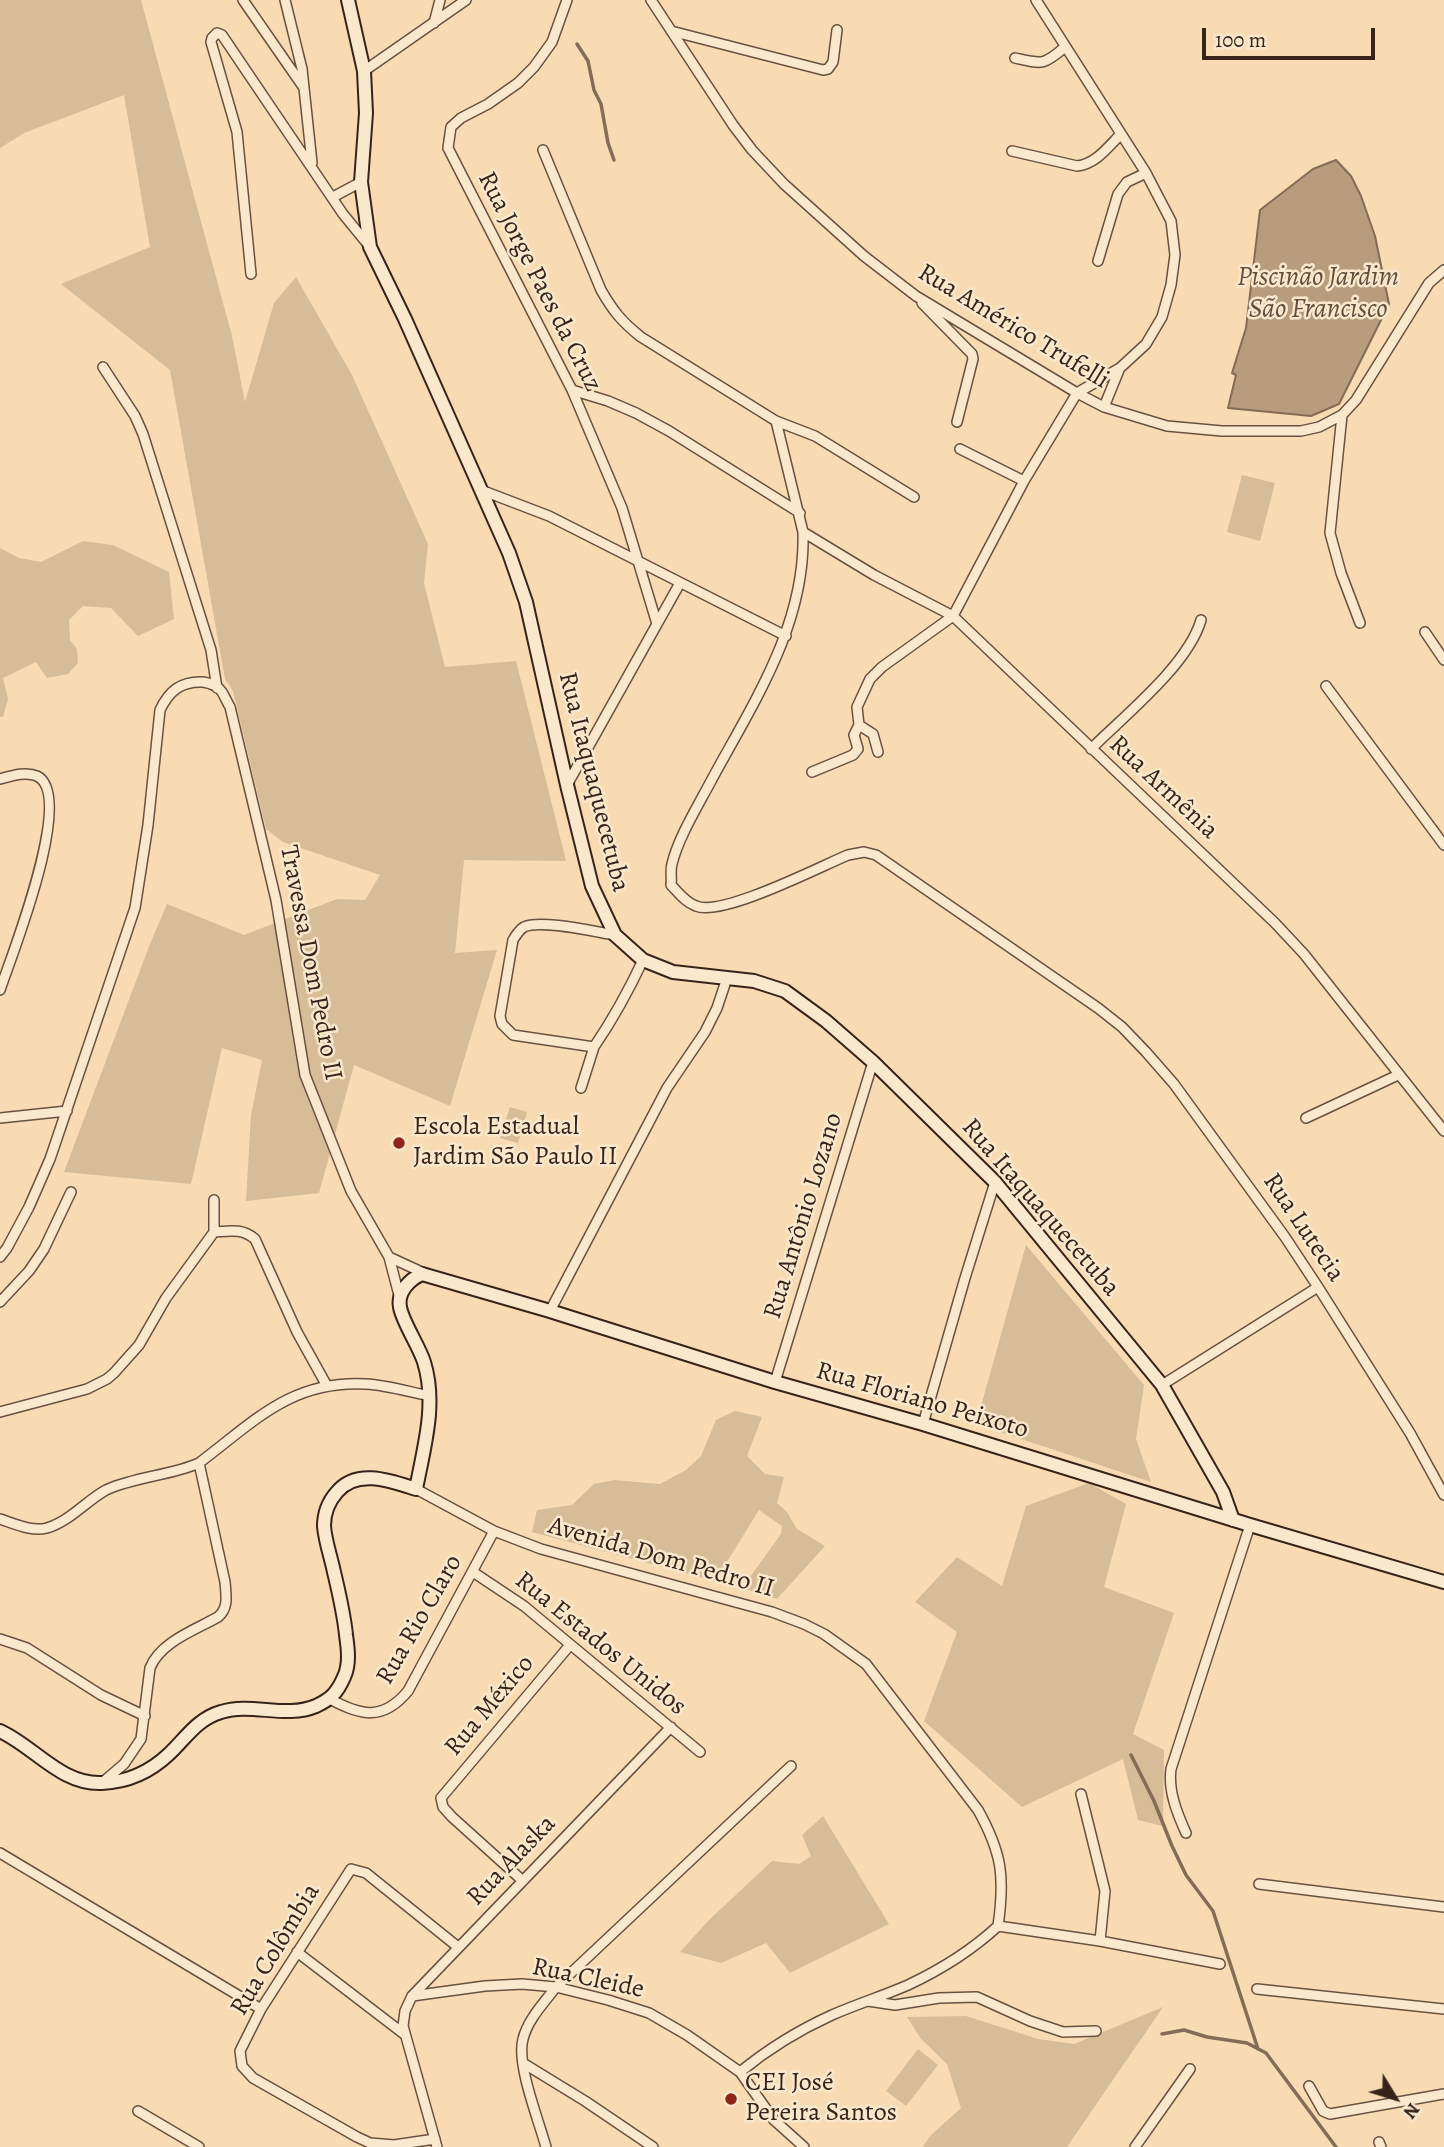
<!DOCTYPE html>
<html>
<head>
<meta charset="utf-8">
<style>
	body { margin:0 }
	#map { position:relative; width:1444px; height:2147px; overflow:hidden; background:#f8dbb2; font-family:Alegreya,serif }
	canvas { display:block }
	.north { position:absolute; left:1360px; top:2063px; width:70px; height:70px; -webkit-text-stroke:5px #fae8cd; paint-order:stroke; rotate:128deg; font-size:19px; font-weight:700; line-height:28px; text-align:center; color:#38231a }
	.north::after { content:''; display:block; margin:auto; width:24px; height:32px; background:#38231a; clip-path:polygon(50% 0,100% 100%,50% 72%,0 100%) }
	.scale { position:absolute; left:1202px; top:28px; width:173px; height:32px; box-sizing:border-box; border:4px solid #38231a; border-top:0; padding-left:9px; font-size:21px; line-height:24px; white-space:nowrap; color:#38231a; -webkit-text-stroke:5px #fae8cd; paint-order:stroke }
</style>
</head>
<body>
<div id="map">
<canvas width="1444" height="2147"></canvas>
<div class="north">N</div>
<div class="scale">100 m</div>
</div>
<script>
const context = document.querySelector('canvas').getContext('2d');
context.lineJoin = 'round';
function fill(path, color) {
  context.fillStyle = color;
  context.fill(path, 'evenodd');
}
function strokePath(path, color, width, dash) {
  context.strokeStyle = color;
  context.lineWidth = width;
  context.lineCap = dash ? 'butt' : 'round';
  context.setLineDash(dash || []);
  context.stroke(path);
}
function write(font, color, halo, rows, align = 'center') {
  context.font = font + ' Alegreya,serif';
  context.lineWidth = 5;
  context.setLineDash([]);
  context.textBaseline = 'middle';
  context.strokeStyle = halo;
  context.fillStyle = color;
  for (const [text, x, y, turn = 0] of rows) {
    context.save();
    context.translate(x, y);
    context.rotate((+turn || 0) * Math.PI / 180);
    context.textAlign = isNaN(turn) ? turn : align;
    if (halo) context.strokeText(text, 0, 0);
    context.fillText(text, 0, 0);
    context.restore();
  }
}
fill(new Path2D(`
	M0,0H141L232,336L245,402L274,303L296,277L352,375L428,544L424,583L445,667L516,661L566,861L464,860L455,953L497,950L450,1106L354,1065L319,1193L246,1201L251,1115L262,1060L222,1048L191,1184L64,1172L150,944L167,904L244,935L337,899L365,900L380,875L283,842L266,829L233,691L225,679L170,370L61,284L150,247L124,95L24,133L0,148Z
	M1242,475L1275,483L1260,541L1227,532Z
	M83,541L113,545L169,572L174,619L138,636L111,608L83,606L69,620L70,640L77,649L78,663L68,674L47,678L36,662L3,678L8,699L3,717H0V548L19,558L41,562Z
	M510,1107L527,1112L518,1143L500,1138Z
	M1026,1245L1144,1385L1136,1439L1151,1482L976,1424Z
	M735,1411L762,1417L747,1456L765,1474L784,1477L777,1503L787,1512L797,1529L825,1546L777,1599L742,1588L781,1534L782,1526L759,1510L715,1581L532,1532L537,1510L572,1505L594,1484L614,1480L660,1484L686,1470L701,1456L716,1420Z
	M1089,1483L1126,1504L1104,1587L1174,1613L1133,1734L1164,1750L1163,1826L1138,1820L1123,1759L1022,1807L924,1721L957,1632L915,1602L957,1557L1002,1586L1026,1506Z
	M823,1816L889,1924L790,1973L766,1943L721,1963L680,1952L709,1920L772,1861L799,1864L811,1856L802,1835Z
	M1163,2007L1067,2147H923L930,2136L961,2108L947,2064L921,2039L907,2017L966,2016L1038,2039L1074,2044Z
	M918,2049L938,2065L906,2106L886,2091Z`), '#d7bc98');
const water = new Path2D(`
	M1336,160L1351,176L1361,196L1375,236L1389,304L1339,404L1311,416L1228,408L1236,375L1232,373L1246,328L1260,210L1313,169Z`);
fill(water, '#b79c7e');
strokePath(water, '#846c56', 2);
strokePath(new Path2D(`
	M577,44L588,61L594,90L601,104L608,143L614,160
	M1131,1755L1154,1801L1172,1846L1186,1875L1213,1911L1258,2049
	M1162,2034L1184,2030L1207,2037L1247,2043L1266,2053L1336,2147`), '#846c56', 3.5);
const street = new Path2D(`
	M243,0L304,88
	M285,0L302,69L312,163
	M567,0L552,42L534,67L518,83L488,104L461,118L451,127L448,148L572,390L622,508L657,624
	M651,0L733,125L752,150L784,184L864,256L916,296L1077,393L1104,407L1167,426L1222,431H1301L1319,427L1342,415L1356,400L1429,283L1444,270
	M434,23L440,0
	M671,31L823,70L828,69L833,62L837,30
	M1015,58C1042,64 1043,66 1065,47
	M364,71L466,0
	M543,150L601,290C613,311 622,322 641,337L776,421L815,436L914,497
	M1012,151L1077,166C1096,164 1108,147 1121,134
	M333,197L361,182
	M1098,261L1118,194L1127,182L1146,173
	M251,274L237,132L211,42L212,38L217,33L222,35L343,214L370,247
	M922,303L972,354L973,359L957,422
	M103,367L135,416L143,434L211,650L217,688
	M572,390L608,401L636,413L669,431L800,513
	M1104,407L1119,370
	M1342,415L1330,533L1341,573L1360,623
	M776,421L803,532C806,625 753,703 711,781C699,804 678,838 672,864C670,870 672,878 671,885C679,893 685,902 696,906C722,917 819,867 848,855L864,852L876,855L1098,1008L1122,1027L1146,1052L1174,1084L1285,1237L1318,1287L1410,1433L1444,1495
	M960,449L1024,481
	M481,490L549,516L786,636
	M803,532L874,575L953,616L1275,923L1304,954L1444,1131
	M1425,632L1444,660
	M1326,686L1444,845
	M1091,749C1125,715 1188,665 1201,620
	M878,752L873,734L859,725L857,707L870,679L882,667L953,616L1024,481L1077,393L1120,368L1146,344L1162,317L1171,285L1175,255L1171,221L1146,173L1036,0
	M812,772L853,755L858,749L854,735L859,725
	M0,779C11,776 26,771 37,776C76,795 11,957 0,990
	M567,785L680,583
	M615,935C596,932 540,919 524,927C519,930 516,935 513,940L500,1016L502,1024L513,1035L594,1047C613,1019 629,990 643,960
	M581,1088L594,1047
	M0,1118L67,1111
	M1306,1118L1398,1075
	M214,1232C230,1231 242,1228 255,1239L297,1332L327,1386
	M0,1257L7,1248L29,1207L50,1159L135,908L148,825L160,710C169,691 181,681 203,682C210,683 218,686 222,692C225,697 227,702 230,707L276,900L305,1075L351,1191L389,1257L400,1299
	M389,1257L426,1274
	M0,1302L29,1271L44,1249L71,1192
	M550,1311L667,1088L705,1032L717,1008L727,978
	M775,1382L873,1062
	M1162,1385L1318,1287
	M0,1412L87,1389L107,1379L114,1373L139,1345L166,1298L214,1232V1200
	M923,1424L965,1278L995,1182
	M416,1489L494,1531L541,1549L772,1612L804,1624L824,1634L866,1664L978,1810C1002,1853 1005,1877 998,1926C972,1950 940,1970 908,1985C883,1996 857,2004 832,2015C799,2030 768,2049 740,2072
	M0,1519C15,1524 32,1532 47,1528C70,1521 86,1501 106,1490C136,1476 170,1476 199,1463C255,1421 291,1380 366,1384C387,1385 409,1392 430,1396
	M473,1572L524,1606L700,1752
	M0,1639L27,1648L101,1695L145,1716
	M330,1699C361,1716 383,1721 408,1691L494,1531
	M103,1782L124,1764L141,1739L150,1668C160,1642 195,1630 218,1617C229,1608 226,1595 225,1582L199,1463
	M1081,1794L1105,1891L1100,1941
	M1186,1833C1177,1813 1168,1791 1171,1769L1250,1525
	M0,1853L261,2009
	M523,1881L452,1817L443,1807L441,1798L570,1645
	M1259,1884L1444,1907
	M998,1926L1100,1941L1220,1964
	M297,1952L404,2034
	M1257,1989L1444,2009
	M412,1996L485,1986L522,1984L556,1987L608,2000L649,2013L687,2035L740,2072L774,2120L804,2147
	M868,2001L895,2005L939,1998L977,1997L1030,2021L1063,2032L1096,2031
	M523,2063L585,2101L653,2147
	M1309,2086L1323,2111L1330,2114L1444,2094
	M138,2111L199,2147
	M435,2139L394,2145L370,2143L357,2137L253,2078L242,2066L240,2051L261,2009L351,1869L366,1873L458,1947
	M1379,2142L1381,2147
	M437,2147L403,2026L405,2011L412,1996L671,1727
	M546,2147C539,2121 516,2064 523,2039C528,2019 544,2003 556,1987L791,1766
	M1135,2147L1190,2069`);
const secondary = new Path2D(`
	M348,0L364,71L366,113L361,182L370,247L405,319L509,553L526,602L567,785L592,886L615,935L643,960L673,972L754,981L785,991L826,1021L873,1062L995,1182L1162,1385L1223,1492L1233,1520
	M0,1731C35,1747 61,1785 102,1783C128,1782 150,1772 169,1754C186,1738 197,1719 221,1712C252,1702 285,1719 316,1706C331,1699 337,1693 344,1677C350,1664 348,1649 346,1635C344,1614 339,1593 334,1572C331,1557 325,1541 324,1526C324,1513 329,1501 337,1492C357,1468 391,1481 416,1489C424,1447 437,1404 424,1362C419,1346 402,1321 400,1307C397,1292 410,1279 422,1274L550,1311L775,1382L923,1424L1250,1525L1444,1582`);
strokePath(street, '#685140', 12);
strokePath(secondary, '#38231a', 16);
strokePath(street, '#fae8cd', 9);
strokePath(secondary, '#fae8cd', 12);
for (const [x, y, r, color] of [
	[399,1143,7,"#8f2418"],
	[731,2099,7,"#8f2418"]
]) {
  const dot = new Path2D();
  dot.arc(x, y, r, 0, 2 * Math.PI);
  context.fillStyle = color;
  context.fill(dot);
  strokePath(dot, '#fae8cd', 2.5);
}
write('26px', '#38231a', '#fae8cd', [
	["Rua Jorge Paes da Cruz",539,282,63],
	["Rua Américo Trufelli",1013,327,31],
	["Rua Itaquaquecetuba",593,782,76],
	["Rua Armênia",1163,788,43],
	["Travessa Dom Pedro II",310,963,79],
	["Rua Itaquaquecetuba",1040,1208,49],
	["Rua Antônio Lozano",804,1216,-73],
	["Rua Lutecia",1303,1228,56],
	["Rua Floriano Peixoto",922,1401,16],
	["Avenida Dom Pedro II",661,1558,16],
	["Rua Rio Claro",420,1620,-60],
	["Rua Estados Unidos",600,1644,39],
	["Rua México",490,1706,-50],
	["Rua Alaska",512,1861,-46],
	["Rua Colômbia",276,1950,-59],
	["Rua Cleide",588,1979,12]
]);
write('26px', '#38231a', '#fae8cd', [
	["Escola Estadual",413,1128],
	["Jardim São Paulo II",413,1158],
	["CEI José",745,2084],
	["Pereira Santos",745,2114]
], 'left');
write('italic 28px', '#644d3d', '#fae8cd', [
	["Piscinão Jardim",1318,278],
	["São Francisco",1318,310]
]);
</script>
</body>
</html>
